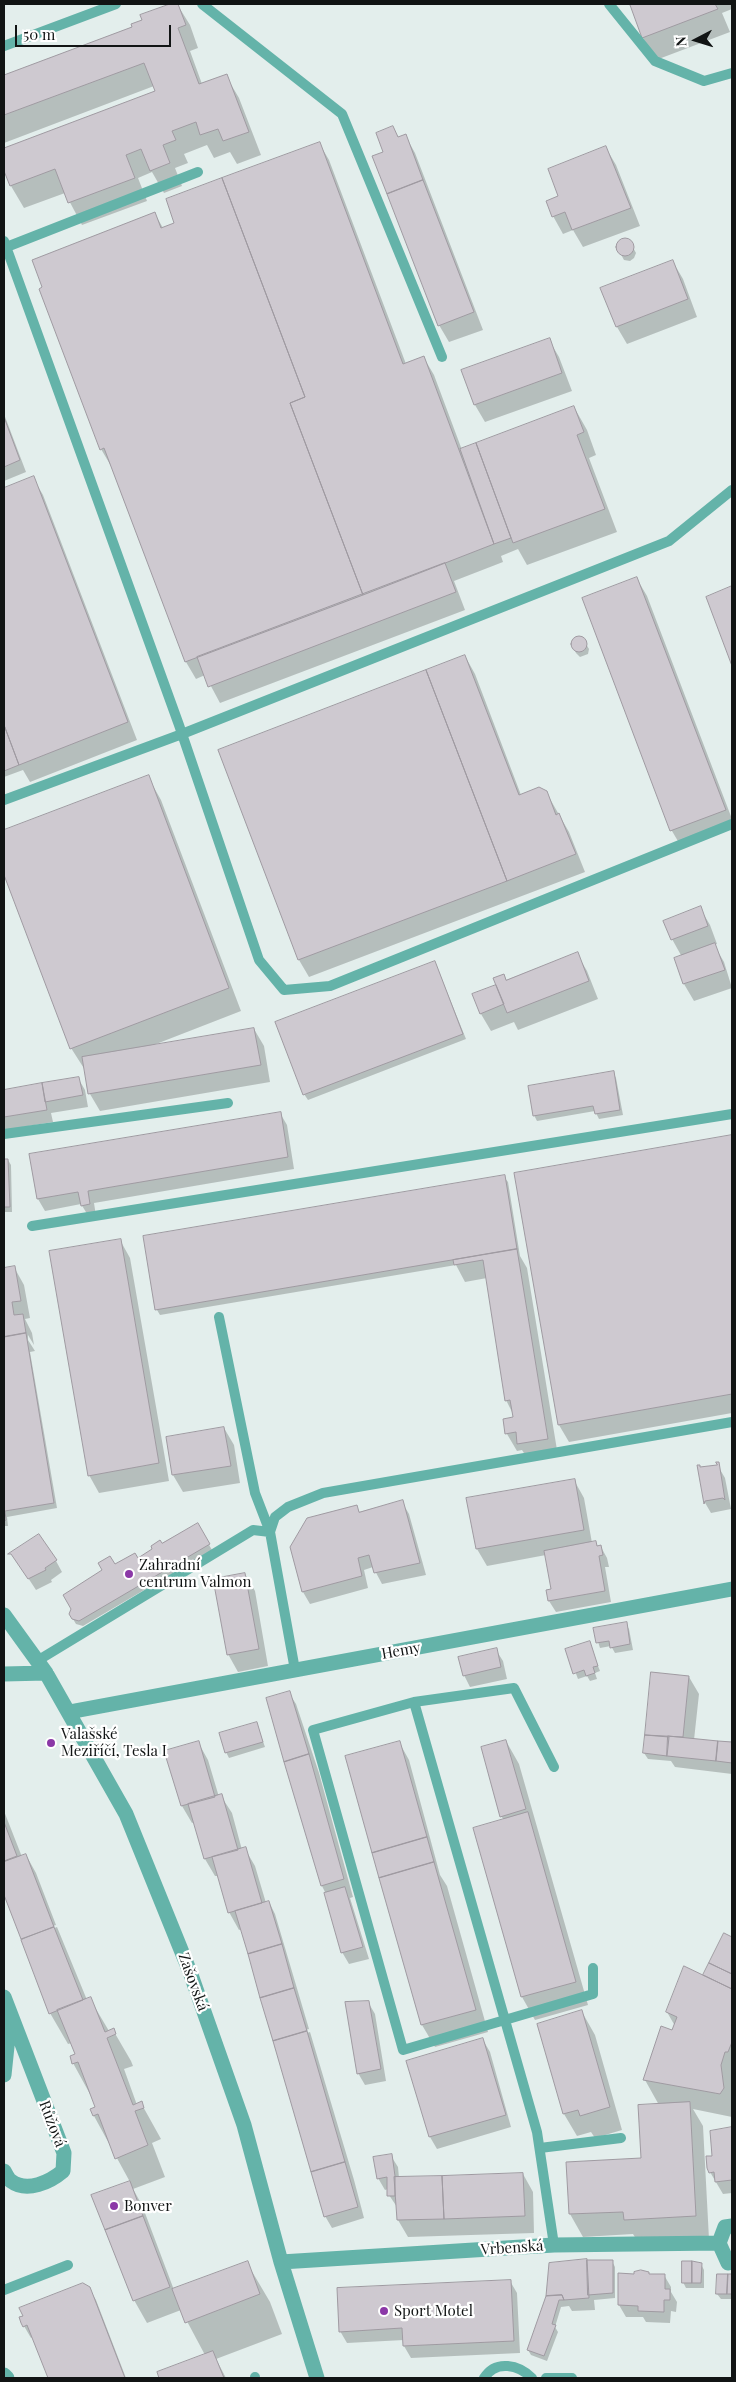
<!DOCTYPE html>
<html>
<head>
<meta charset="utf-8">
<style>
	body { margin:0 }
	#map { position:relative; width:736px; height:2382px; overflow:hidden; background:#e3eeec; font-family:"Playfair Display",serif }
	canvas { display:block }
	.frame { position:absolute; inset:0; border:5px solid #111414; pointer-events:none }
	.north { position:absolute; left:671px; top:15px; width:50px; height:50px; -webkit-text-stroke:4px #fff; paint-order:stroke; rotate:265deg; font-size:14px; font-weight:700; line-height:20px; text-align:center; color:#111414 }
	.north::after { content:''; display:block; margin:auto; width:18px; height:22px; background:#111414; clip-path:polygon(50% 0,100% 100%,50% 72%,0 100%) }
	.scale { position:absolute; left:15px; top:25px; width:156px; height:22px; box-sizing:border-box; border:2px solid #111414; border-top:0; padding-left:6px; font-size:15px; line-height:18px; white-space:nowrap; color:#111414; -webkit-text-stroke:4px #fff; paint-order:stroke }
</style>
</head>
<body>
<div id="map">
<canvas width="736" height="2382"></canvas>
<div class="frame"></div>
<div class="north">N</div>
<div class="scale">50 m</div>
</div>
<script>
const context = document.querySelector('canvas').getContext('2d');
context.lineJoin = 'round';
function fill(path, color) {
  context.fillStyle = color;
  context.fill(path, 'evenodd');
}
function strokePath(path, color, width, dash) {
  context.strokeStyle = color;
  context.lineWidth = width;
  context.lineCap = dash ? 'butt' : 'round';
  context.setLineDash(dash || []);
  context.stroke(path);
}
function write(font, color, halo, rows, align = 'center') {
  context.font = font + ' "Playfair Display",serif';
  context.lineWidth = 4.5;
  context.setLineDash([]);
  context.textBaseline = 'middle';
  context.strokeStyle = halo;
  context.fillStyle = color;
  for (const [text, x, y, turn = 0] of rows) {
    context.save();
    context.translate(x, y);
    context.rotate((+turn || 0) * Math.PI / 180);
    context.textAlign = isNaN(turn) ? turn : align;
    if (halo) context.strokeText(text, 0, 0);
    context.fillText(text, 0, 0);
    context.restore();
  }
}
fill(new Path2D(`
	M174,4H177L190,25L198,48L190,51L202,84L226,76L239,98L261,155L237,164L230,152L214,158L207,145L184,154L188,163L175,168L182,186L164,193L152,172L138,178L147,201L82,225L65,193L24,208L11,186L4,167V149L157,92L154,86L4,143V76L133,27L144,21L142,15Z
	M637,4H732V9L722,13L730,32L656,60L643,38L631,6Z
	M393,128L399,138L405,135L415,153L483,330L449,342L439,325L384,152Z
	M319,143L329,160L406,364L424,358L434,375L462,450H478L574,407L587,430L596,455L589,458L617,532L527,565L518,549L501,556L503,562L454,581L465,610L220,703L205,675L196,679L186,662L111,466L101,449L155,214L163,228L176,224Z
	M606,148L616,165L640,226L583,247L573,230L563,234L553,216L560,197Z
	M625,240L630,242L636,253L634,258L630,261L624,260L618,249L620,242Z
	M673,262L683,279L697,317L627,344L617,327L602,289Z
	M549,340L559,357L572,391L485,422L475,405L463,371Z
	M4,414L26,472L4,481Z
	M33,478L43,495L137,740L30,782L23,770L4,777V489Z
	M637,579L647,596L732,819L682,848L672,831L584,599Z
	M732,588V663L707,597Z
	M577,638L583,639L589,649L588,654L580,657L576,653L573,647V641Z
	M465,656L475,674L521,795L546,792L569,832L585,872L309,977L299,960L219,751Z
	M148,777L161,800L241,1011L151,1046L254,1029L264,1046L270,1082L100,1111L90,1094L85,1070L71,1048L4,872V831Z
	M700,908L710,925L717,944L714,945L724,962L732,988L694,1001L684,984L675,959L682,957L672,939Z
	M577,954L587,971L598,999L518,1030L514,1022L491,1031L481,1014L504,975L507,981Z
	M435,962L466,1039L308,1100L304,1094Z
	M613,1072L616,1078L623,1115L599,1119L595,1111L537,1121L534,1115Z
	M78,1078L85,1090L88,1107L51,1113L53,1122L4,1130V1091Z
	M280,1113L287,1125L294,1169L94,1203L96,1216L89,1217L81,1204L45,1211L38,1199L31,1155Z
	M732,1136V1413L569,1442L559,1425L515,1174Z
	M4,1160H8L11,1165L12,1212H4Z
	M504,1177L508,1182L520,1256L527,1268L558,1456L529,1461L522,1450L517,1451L507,1434L515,1418L506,1400L487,1278L465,1282L456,1265L160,1315L157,1310L144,1237Z
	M120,1240L130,1258L169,1481L99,1493L89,1475Z
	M14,1267L24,1285L30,1318L25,1319L32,1333L34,1345L28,1335V1340L35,1351L30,1352L57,1508L7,1517L8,1526H4V1269Z
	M224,1428L234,1445L240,1483L183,1492L173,1475Z
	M718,1466L725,1478L731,1509L711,1513L704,1501L700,1469Z
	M574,1480L584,1498L592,1543L595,1542L598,1547H601L607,1558L609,1567H605L611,1602L556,1612L549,1601L552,1590L546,1555L487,1566L477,1549Z
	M402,1502L409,1514L426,1575L382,1584L373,1567L364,1570L368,1588L310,1604L303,1592L291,1547L356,1506L360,1513Z
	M197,1524L212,1550L83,1626L76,1624L70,1614L115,1565L138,1559Z
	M56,1561L62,1572L51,1580L52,1582L36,1590L19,1564Z
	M245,1574L255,1591L268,1666L238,1672L228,1654Z
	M626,1624L629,1629L633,1650L615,1653L611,1646L600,1648L594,1629Z
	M589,1643L600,1671L595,1673L597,1679L590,1681L587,1676L578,1679L567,1650Z
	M496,1650L503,1661L507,1679L470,1687L464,1675Z
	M652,1673L689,1677L699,1694L694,1740L732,1744V1774L675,1767L671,1761L648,1759L644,1753Z
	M289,1693L296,1704L319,1773L353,1897L350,1898L369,1959L349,1964L342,1952L326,1894L322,1886L267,1699Z
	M257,1724L265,1747L229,1758L226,1752Z
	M506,1741L519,1764L588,2005L535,2020L522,1997L475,1829L504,1820L501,1816Z
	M198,1742L208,1760L219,1797L221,1796L232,1813L242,1850L245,1849L255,1866L266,1903L269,1902L275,1914L309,2029L275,2039V2042L310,2032L354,2180L364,2218L332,2228L325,2216L242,1929L239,1930L229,1912L218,1876H215L205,1859L195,1822L192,1823L182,1806L166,1752Z
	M399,1742L409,1760L440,1875L447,1886L488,2032L435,2047L422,2025L346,1757Z
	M4,1811L22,1857L26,1855L36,1873L56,1925L23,1937V1940L57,1927L87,2000L90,1999L109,2031L113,2030L131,2061L133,2066L124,2069L137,2105L141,2103L161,2139L152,2143L165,2177L133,2189L142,2205L174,2290L247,2263L270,2302L282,2334L216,2359L226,2378H160L158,2372L205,2355L181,2310L147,2323L134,2300L130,2182L94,2116L92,2110L97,2107L73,2063L76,2055L72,2043L68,2044L50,2013L6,1898L4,1899Z
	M724,1934L732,1938V2117L693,2109L703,2126L709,2239L638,2242L633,2234L583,2237L570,2214L567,2163L643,2159L659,2105L645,2080L675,2026L667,2012L707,1979L704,1974Z
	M368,2002L375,2014L386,2081L365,2085L358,2073Z
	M582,2012L595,2035L622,2130L595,2138L591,2132L577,2136L564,2114Z
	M483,2040L490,2052L511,2127L437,2149L430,2137L408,2061Z
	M732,2128V2193L723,2194L710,2172L713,2157L711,2132Z
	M391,2156L398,2167L399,2178L523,2174L533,2192L534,2233L408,2237L398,2220L397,2207L389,2195L388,2189L385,2190L378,2178Z
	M612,2261L615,2267V2298L594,2300L595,2310L572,2311L569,2306L561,2307L555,2327L558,2332L547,2361L531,2355L528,2350L547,2296Z
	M701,2264L704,2270V2288H686L683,2282Z
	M648,2273L650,2275H664L671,2287V2292L677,2302L676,2312L671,2311L670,2323L646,2322L643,2317H626L619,2305L635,2275Z
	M718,2275H732V2299H721L717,2294Z
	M510,2281L517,2293L520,2353L411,2358L404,2346V2340L347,2343L340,2331Z
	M89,2288L96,2300L126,2378H49L33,2337L31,2338L24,2326Z`), '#0003');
const building = new Path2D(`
	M170,4H178L186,25L178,28L199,84L227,74L249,132L223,141L218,129L200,135L196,122L172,131L176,140L163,145L170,163L150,171L141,149L126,155L135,178L68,203L55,169L10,186L4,171V148L155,91L144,63L4,115V75L132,27L131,24L142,20L140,15Z
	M634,4H715L718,9L642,38L630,5Z
	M393,126L398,137L406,134L423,180L387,194L372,156L383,152L376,133Z
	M320,142L403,364L424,356L494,544L363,595L290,403L305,397L222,178Z
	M606,146L631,208L572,230L565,212L552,217L546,201L558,196L548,169Z
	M222,178L305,397L290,403L363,595L185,662L104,448L100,450L39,289L42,287L32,260L155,212L161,228L174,223L166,199Z
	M423,180L474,312L438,326L387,194Z
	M616 247a9 9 0 1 1 18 0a9 9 0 1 1-18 0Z
	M673,260L688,299L616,327L600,288Z
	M550,338L562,373L474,405L461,370Z
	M574,406L584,432L577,435L605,509L513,543L476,443Z
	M4,417L20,460L4,467Z
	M476,443L511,538L494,544L460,449Z
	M34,476L128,722L19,765L4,725V488Z
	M445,563L456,592L208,687L197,657Z
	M637,577L726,810L670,831L582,598Z
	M732,586V666L706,597Z
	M571 644a8 8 0 1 1 16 0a8 8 0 1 1-16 0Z
	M465,655L519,795L539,787L547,791L556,815L559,813L576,854L507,881L426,670Z
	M426,670L507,881L298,960L218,750Z
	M4,725L19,765L4,771Z
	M149,775L229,988L70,1049L4,875V830Z
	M701,906L708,926L671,940L663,921Z
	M715,943L725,970L683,984L674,958Z
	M578,952L589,981L507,1013L493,978L504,974L506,980Z
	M435,961L463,1034L303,1095L275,1022Z
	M496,985L504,1004L480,1014L472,994Z
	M254,1028L261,1065L88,1094L82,1057Z
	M614,1071L620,1110L595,1114L593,1106L533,1116L528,1086Z
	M79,1077L83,1095L45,1102L42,1083Z
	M42,1083L47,1110L4,1117V1090Z
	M281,1112L288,1157L88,1191L90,1204L81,1206L78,1192L37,1199L29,1154Z
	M732,1135V1394L558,1425L514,1173Z
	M4,1159H8L10,1207H4Z
	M505,1175L517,1249L155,1310L143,1236Z
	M121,1239L159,1463L88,1476L49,1251Z
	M517,1249L548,1439L517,1444L516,1432L505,1434L503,1419L513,1417L510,1400L505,1401L483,1260L454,1265L453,1260Z
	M15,1266L21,1301L12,1302L14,1315L23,1314L26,1333L4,1337V1268Z
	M26,1333L54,1503L5,1511L6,1520L4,1521V1337Z
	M224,1427L231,1466L172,1475L166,1437Z
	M716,1462H719L725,1500L723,1498L705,1501L704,1504L697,1465H700V1467L717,1465Z
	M575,1479L584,1530L476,1549L466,1498Z
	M403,1500L420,1563L374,1573L369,1555L358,1558L362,1576L302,1592L290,1547L307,1518L357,1505L359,1512Z
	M198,1523L210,1544L79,1621L72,1619L69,1614L71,1609L63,1595L102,1570L98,1563L110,1556L115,1564L135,1553L138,1558L152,1549L151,1546L160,1540L162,1543Z
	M39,1534L57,1560L45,1568L46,1570L28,1579L11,1554H8Z
	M596,1541L597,1546L601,1545L603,1555L599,1556L605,1591L548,1601L546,1590L551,1589L544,1551Z
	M245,1573L259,1649L227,1655L213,1579Z
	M627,1622L630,1644L610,1648L609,1641L596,1643L593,1628Z
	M590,1641L598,1666L593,1667L595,1673L586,1676L584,1670L573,1674L565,1649Z
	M497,1648L501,1667L463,1676L458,1657Z
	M651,1672L689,1676L683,1737L645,1735Z
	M290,1691L309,1754L284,1762L266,1698Z
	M257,1722L263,1742L225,1753L219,1733Z
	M645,1735L669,1737L667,1756L643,1753Z
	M668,1736L718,1741L716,1761L667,1756Z
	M506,1740L526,1809L500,1817L481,1747Z
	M199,1741L215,1797L181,1806L164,1751Z
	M400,1741L427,1837L372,1853L345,1756Z
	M718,1741L732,1742V1763L716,1761Z
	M309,1754L344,1879L321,1886L284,1762Z
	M222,1794L238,1850L204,1859L188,1804Z
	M528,1812L576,1982L521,1997L473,1828Z
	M4,1822L17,1856L4,1861Z
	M427,1837L434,1862L379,1878L372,1853Z
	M246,1847L262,1903L228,1913L212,1857Z
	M26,1854L54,1927L21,1939L4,1895V1862Z
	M434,1862L476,2010L421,2025L379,1878Z
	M345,1887L363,1947L341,1953L324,1893Z
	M269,1901L282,1944L248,1954L235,1911Z
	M54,1927L83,2000L49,2014L21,1940Z
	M724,1933L732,1937V1974L709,1963Z
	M282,1944L294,1988L260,1998L248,1954Z
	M709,1963L732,1974V1989L703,1975Z
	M684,1966L732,1989V2042L728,2052H725L721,2065L724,2088L720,2094L643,2080L661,2026L672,2030L677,2017L666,2012Z
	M294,1988L307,2031L273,2041L260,1998Z
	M91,1997L105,2032L114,2028L116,2034L107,2038L133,2105L142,2101L144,2108L135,2111L148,2145L115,2159L98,2114L93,2116L90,2109L95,2107L78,2062L72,2064L70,2056L75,2054L57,2010Z
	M369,2001L381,2069L357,2074L345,2002Z
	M582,2010L610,2107L580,2116L578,2110L563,2114L537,2024Z
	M307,2031L345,2162L311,2172L273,2041Z
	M483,2038L506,2115L429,2137L406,2061Z
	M690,2102L696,2216L624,2220L623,2212L569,2214L566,2162L641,2158L638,2105Z
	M732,2127V2180L715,2182L714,2172L709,2173L707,2168L706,2156H712L710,2131Z
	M392,2154L395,2176V2196H387V2177L377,2179L373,2157Z
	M345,2162L358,2207L324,2217L311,2172Z
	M523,2173L525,2216L444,2219L442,2176Z
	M442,2176L444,2219L397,2220L394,2177Z
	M130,2181L143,2216L105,2230L91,2195Z
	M143,2216L170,2287L133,2301L105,2230Z
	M587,2259L589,2298L564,2300L562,2295L546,2296L549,2263Z
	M587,2260H613V2293L588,2295Z
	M248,2261L260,2294L185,2323L172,2289Z
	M682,2261H692V2283H682Z
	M692,2261L702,2263L701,2283H692Z
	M641,2270L649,2272V2274H665V2289H670V2300H664V2312L638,2311V2306L618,2305V2273L634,2274V2272Z
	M717,2274H728L727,2294H716Z
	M728,2274H732V2294H727Z
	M511,2280L514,2341L403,2346L402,2328L339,2332L337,2288Z
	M83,2283L90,2287L125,2378H48L27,2325L23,2327L21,2323L19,2317L23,2316L19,2308Z
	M562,2295L564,2300H559L552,2324L556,2325L544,2356L527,2350L546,2296Z
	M213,2351L224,2378H159L157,2372Z`);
fill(building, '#cec9d0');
strokePath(building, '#9f9aa1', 1);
strokePath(new Path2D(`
	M202,4L342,114L442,357
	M609,4L655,61L704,81L732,73
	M4,46L116,4
	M4,241L179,725L259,960L284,990L330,986L732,824
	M4,248L198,172
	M4,800L182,734L669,541L732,490
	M4,1134L228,1103
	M32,1226L732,1114
	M37,1661L253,1530L270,1532L255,1493L219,1317
	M295,1670L270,1532L275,1517L288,1507L323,1493L732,1422
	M414,1702L514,1688L554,1767
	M540,2148L621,2138
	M554,2245L537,2132L414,1702L313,1730L403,2050L593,1994V1968
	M4,2290L68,2265
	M255,2377V2378
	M484,2378C496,2359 519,2365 532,2378
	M546,2378H572`), '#64b3a9', 10);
strokePath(new Path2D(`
	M4,1615L46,1673L126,1814L190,1972L244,2125L281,2262L317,2378
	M4,1674L46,1673
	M69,1712L732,1589
	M4,1997L64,2153L63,2171C50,2182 27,2193 11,2181C8,2179 6,2174 4,2171
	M4,2075L10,2018
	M719,2243L725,2227L732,2226
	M719,2243L728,2263L732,2262
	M281,2262L554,2245L719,2243
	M4,2375L7,2378`), '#64b3a9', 15);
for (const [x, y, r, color] of [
	[129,1574,5,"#8b38a7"],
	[51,1743,5,"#8b38a7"],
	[114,2206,5,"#8b38a7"],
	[384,2311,5,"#8b38a7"]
]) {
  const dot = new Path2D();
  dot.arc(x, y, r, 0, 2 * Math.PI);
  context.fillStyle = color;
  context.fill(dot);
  strokePath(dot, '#fff', 2);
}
write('15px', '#111414', '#fff', [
	["Zahradní",139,1565],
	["centrum Valmon",139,1582],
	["Valašské",61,1734],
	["Meziříčí, Tesla I",61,1751],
	["Bonver",124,2206],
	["Sport Motel",394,2311]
], 'left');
write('15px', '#111414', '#fff', [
	["Hemy",401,1651,-10],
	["Zašovská",193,1982,70],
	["Růžová",52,2124,69],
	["Vrbenská",512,2248,-4]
]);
</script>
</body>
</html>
